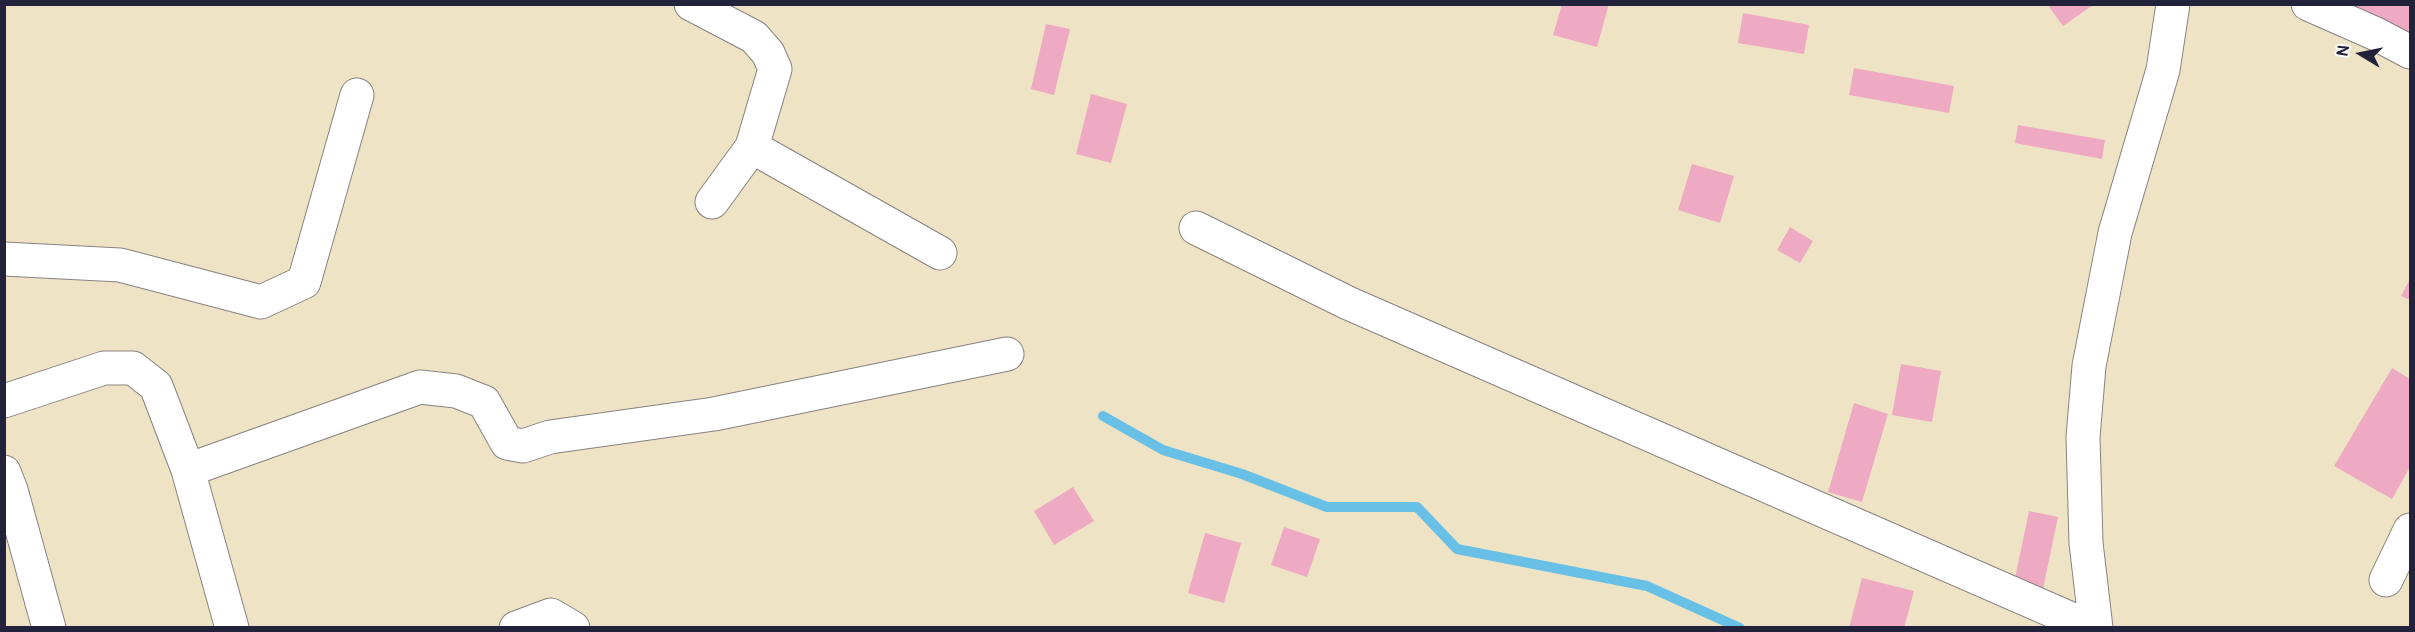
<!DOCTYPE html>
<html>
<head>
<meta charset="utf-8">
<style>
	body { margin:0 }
	#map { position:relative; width:2415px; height:632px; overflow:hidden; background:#eee3c5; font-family:Pangolin,sans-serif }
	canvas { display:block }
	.frame { position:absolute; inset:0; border:6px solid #22223b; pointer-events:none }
	.north { position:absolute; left:2331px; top:24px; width:60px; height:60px; -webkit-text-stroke:4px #fdfcf7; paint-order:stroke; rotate:280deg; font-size:16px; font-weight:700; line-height:24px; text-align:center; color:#22223b }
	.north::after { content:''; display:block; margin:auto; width:21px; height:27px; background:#22223b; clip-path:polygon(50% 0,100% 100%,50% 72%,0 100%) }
</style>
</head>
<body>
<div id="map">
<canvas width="2415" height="632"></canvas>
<div class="frame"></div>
<div class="north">N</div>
</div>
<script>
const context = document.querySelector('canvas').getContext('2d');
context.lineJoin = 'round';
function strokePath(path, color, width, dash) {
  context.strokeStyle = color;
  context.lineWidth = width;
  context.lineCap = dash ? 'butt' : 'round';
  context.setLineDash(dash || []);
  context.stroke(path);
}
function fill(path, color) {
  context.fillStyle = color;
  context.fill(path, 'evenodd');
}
strokePath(new Path2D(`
	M1103,416L1163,450L1242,474L1327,507H1417L1457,549L1647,586L1740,628`), '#69c0e6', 10);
fill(new Path2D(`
	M1562,4H1609L1597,47L1553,35Z
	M2053,5H2093L2063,26L2049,7Z
	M2330,5H2410V30L2405,41Z
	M1743,13L1809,25L1804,54L1738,43Z
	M1046,24L1070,29L1054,95L1031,89Z
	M1854,68L1954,86L1949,113L1849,95Z
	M1091,94L1127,104L1111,163L1076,154Z
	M2018,125L2105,140L2102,159L2015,143Z
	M1692,164L1734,176L1720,223L1678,210Z
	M1790,227L1813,241L1800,263L1777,250Z
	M2410,279V300L2401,296Z
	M1901,364L1941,371L1932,422L1892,415Z
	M2392,368L2410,379V467L2392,499L2334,466Z
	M1854,403L1888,414L1862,502L1828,492Z
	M1073,487L1094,521L1054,545L1034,511Z
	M2029,511L2058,517L2043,589L2014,583Z
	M1284,527L1320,539L1307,577L1271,565Z
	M1205,533L1241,543L1224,603L1188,593Z
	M1862,578L1914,591L1904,628H1849Z`), '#efaac3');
const minor = new Path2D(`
	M691,4L754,37L768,53L775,69L752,147L712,202
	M2308,4L2376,34L2410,52
	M752,147L940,253
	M1196,228L1348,303L2092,628
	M4,259L120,265L261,302L304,282L357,95
	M4,401L104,368H133L156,386L188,470L232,628
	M188,470L420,387L456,391L484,402L507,443L523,446L550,437L714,414L1007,354
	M4,472L11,490L49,628
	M2386,580L2410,530
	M516,628L551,615L573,628
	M2096,628L2086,543L2083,437L2089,366L2115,233L2163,70L2173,4`);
strokePath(minor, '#888280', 35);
strokePath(minor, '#fff', 33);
</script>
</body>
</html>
